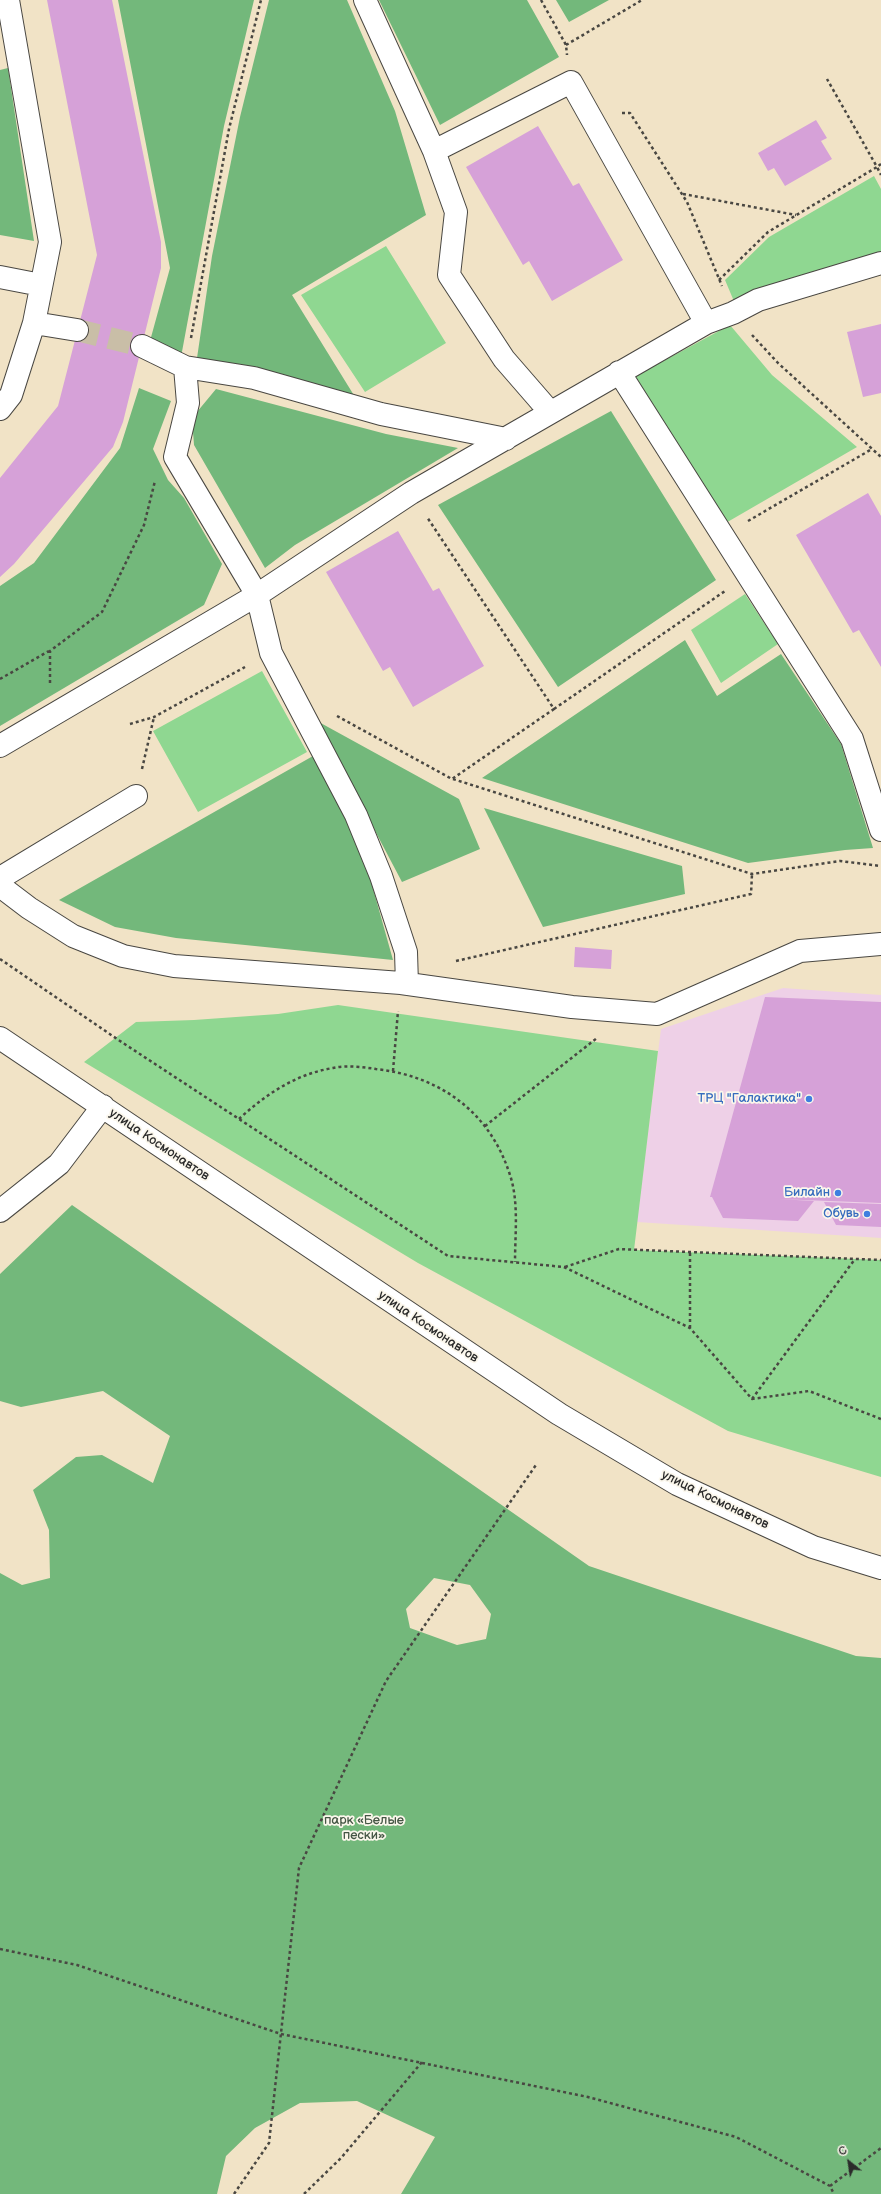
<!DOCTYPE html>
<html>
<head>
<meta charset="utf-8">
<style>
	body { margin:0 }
	#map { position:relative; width:881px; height:2194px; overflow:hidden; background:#f1e3c6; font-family:"Balsamiq Sans",sans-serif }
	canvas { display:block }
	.north { position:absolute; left:829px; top:2142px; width:40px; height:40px; -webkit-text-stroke:3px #fbf7ec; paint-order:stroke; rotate:330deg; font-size:11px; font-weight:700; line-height:16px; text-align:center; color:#2b2b2b }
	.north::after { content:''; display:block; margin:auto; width:14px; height:18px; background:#2b2b2b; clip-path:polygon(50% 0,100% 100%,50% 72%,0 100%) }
</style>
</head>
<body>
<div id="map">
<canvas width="881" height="2194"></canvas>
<div class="north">С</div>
</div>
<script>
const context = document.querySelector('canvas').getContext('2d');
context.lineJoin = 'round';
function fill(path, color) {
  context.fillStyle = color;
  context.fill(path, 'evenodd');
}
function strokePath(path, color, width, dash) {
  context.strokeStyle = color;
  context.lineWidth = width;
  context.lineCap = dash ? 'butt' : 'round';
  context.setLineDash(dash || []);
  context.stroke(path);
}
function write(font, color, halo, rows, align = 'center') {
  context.font = font + ' "Balsamiq Sans",sans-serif';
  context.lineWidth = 3.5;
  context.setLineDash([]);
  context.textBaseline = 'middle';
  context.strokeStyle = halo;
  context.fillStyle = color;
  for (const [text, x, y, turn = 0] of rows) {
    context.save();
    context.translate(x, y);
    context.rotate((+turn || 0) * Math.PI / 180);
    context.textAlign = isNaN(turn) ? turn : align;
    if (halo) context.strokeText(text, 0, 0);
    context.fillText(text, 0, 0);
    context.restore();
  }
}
fill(new Path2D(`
	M783,988L881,995V1238L637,1222L661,1029Z`), '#eed0e7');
fill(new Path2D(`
	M874,176L881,189V259L736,306L725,280L769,237Z
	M386,246L446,343L365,392L301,295Z
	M730,325L772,375L857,447L724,524L632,378Z
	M745,594L778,644L721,683L691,630Z
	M262,671L307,752L198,812L153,731Z
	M338,1005L658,1051L634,1250L881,1260V1477L728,1431L418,1263L84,1062L136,1022L194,1020L278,1014Z`), '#8fd791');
fill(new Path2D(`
	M118,0H254L224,126L181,357L150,341L170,268Z
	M269,0H347L395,111L426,215L292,295L355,397L197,358L212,256L240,117Z
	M379,0H527L559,57L440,125Z
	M556,0H609L569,22Z
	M8,68L34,241L0,235V70Z
	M139,388L171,401L153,449L168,480L184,498L222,564L204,605L0,726V586L34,563L120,448Z
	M216,389L386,434L458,448L295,545L265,568L194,445L192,418Z
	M611,411L716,580L558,687L438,505Z
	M685,640L717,696L781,654L841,744L873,848L845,850L748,863L482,778Z
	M317,721L459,799L480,849L402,882Z
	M313,756L343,811L367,867L393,960L176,938L115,927L59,900Z
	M484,808L682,866L685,894L543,927Z
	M72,1205L589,1566L856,1656L881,1658V2194H401L435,2137L357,2101L300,2103L255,2128L226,2156L217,2194H0V1573L22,1585L50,1578L49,1530L33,1490L76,1457L102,1455L153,1483L170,1436L103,1391L21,1407L0,1401V1274ZM434,1578L470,1585L491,1614L486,1639L457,1645L410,1628L406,1609Z`), '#73b87b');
fill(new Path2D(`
	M47,0H112L161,242V268L123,422L113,447L14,564L0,577V478L58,406L97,255Z
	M816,120L827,138L821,141L832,159L785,186L774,168L768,171L758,153Z
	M538,126L573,186L579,183L623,260L552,301L529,261L523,265L466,167Z
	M881,324V393L863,397L847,332Z
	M868,493L881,516V667L859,630L853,633L796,535Z
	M398,531L433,591L439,588L484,666L413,707L390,667L383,671L326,572Z
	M575,947L612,950L611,969L574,967Z
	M765,997L881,1002V1203L778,1199L814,1201L798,1221L723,1218L712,1197H710Z
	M824,1202L881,1204V1227L836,1225Z`), '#d6a1d8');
strokePath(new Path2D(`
	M77,330L142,346`), '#c9bea7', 22, [22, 11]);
const minor = new Path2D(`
	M365,0L434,151L456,212L449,275L504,359L550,412
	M434,151L571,82L706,323
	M0,277L41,285
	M34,323L77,330
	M142,346L185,367L188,403L175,457L257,595L271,653L356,815L381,876L406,952L407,984
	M185,367L254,378L381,414L506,439
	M619,372L852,739L881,830
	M0,409L11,395L34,323L50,242L8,0
	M0,746L257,595L411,493L706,323L733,313L758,300L881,263
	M0,878L136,796
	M0,886L29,908L73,936L123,956L174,966L401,983L572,1007L657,1014L800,951L881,944
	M0,1038L559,1414L677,1484L813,1547L881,1568
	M0,1211L59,1164L103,1106`);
strokePath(minor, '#494742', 24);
strokePath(new Path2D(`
	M541,0L566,45L567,55
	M566,45L642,0
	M622,113H630L687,202L722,286
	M881,164L877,167L881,175
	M683,194L796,215
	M719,280L768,232L877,167L827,79
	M752,335L778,363L881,457
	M191,338L229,129L261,0
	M748,521L872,449
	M0,679L49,651
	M50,683V651L102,612L144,525L155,481
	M554,709L725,591
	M337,716L452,779L554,709L427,517
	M130,724L154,717L245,667
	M142,769L154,717
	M453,779L752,874L840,861L881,866
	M0,959L120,1041L448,1256L564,1267L690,1328L752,1399L809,1391L881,1419
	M456,961L751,894L752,874
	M393,1071L398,1011
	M239,1119C266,1094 296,1074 333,1068C347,1065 362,1067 376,1069C440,1076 490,1112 510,1175C519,1202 515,1234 515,1262
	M485,1126L597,1038
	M565,1267L619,1249L881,1260
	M690,1328V1252
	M752,1399L855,1259
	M0,1949L77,1965L281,2034L588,2097L736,2137L830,2186L834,2194
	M830,2186L881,2148
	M234,2194L269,2143L299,1868L386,1681L536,1465
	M304,2194L341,2158L422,2062`), '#494742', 2.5, [3, 3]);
strokePath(minor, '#fff', 22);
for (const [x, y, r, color] of [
	[809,1099,4,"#3f7fe0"],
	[838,1193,4,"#3f7fe0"],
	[867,1214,4,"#3f7fe0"]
]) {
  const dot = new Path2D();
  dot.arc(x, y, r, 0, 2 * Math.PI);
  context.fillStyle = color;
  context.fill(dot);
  strokePath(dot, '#fbf7ec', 1.5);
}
write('13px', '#366cbe', '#fbf7ec', [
	["ТРЦ \"Галактика\"",801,1099],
	["Билайн",830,1193],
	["Обувь",859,1214]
], 'right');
write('13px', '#2b2b2b', '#fbf7ec', [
	["улица Космонавтов",159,1145,34],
	["улица Космонавтов",428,1327,34],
	["улица Космонавтов",715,1500,26]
]);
write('13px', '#445644', '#fbf7ec', [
	["парк «Белые",364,1821],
	["пески»",364,1836]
]);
</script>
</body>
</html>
